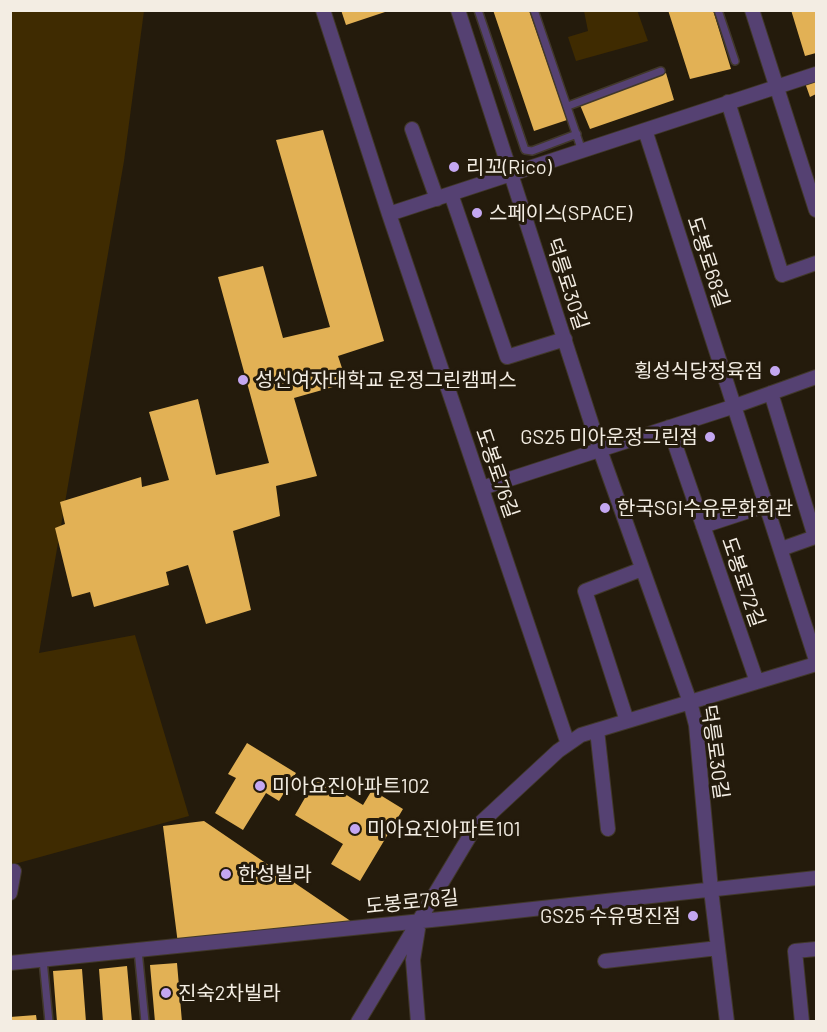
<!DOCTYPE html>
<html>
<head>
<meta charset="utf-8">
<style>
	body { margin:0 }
	#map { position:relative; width:827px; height:1032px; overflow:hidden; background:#241b0c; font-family:Barlow,sans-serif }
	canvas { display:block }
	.frame { position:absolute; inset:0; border:12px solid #f3ede3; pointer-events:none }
</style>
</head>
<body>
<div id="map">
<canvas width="827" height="1032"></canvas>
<div class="frame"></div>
</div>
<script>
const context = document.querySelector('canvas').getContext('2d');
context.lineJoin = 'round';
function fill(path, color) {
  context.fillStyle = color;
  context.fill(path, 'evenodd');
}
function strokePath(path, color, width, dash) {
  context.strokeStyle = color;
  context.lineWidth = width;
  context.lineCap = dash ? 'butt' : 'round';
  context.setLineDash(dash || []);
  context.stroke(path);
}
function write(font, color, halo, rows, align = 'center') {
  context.font = font + ' Barlow,"Noto Sans KR",sans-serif';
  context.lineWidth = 6;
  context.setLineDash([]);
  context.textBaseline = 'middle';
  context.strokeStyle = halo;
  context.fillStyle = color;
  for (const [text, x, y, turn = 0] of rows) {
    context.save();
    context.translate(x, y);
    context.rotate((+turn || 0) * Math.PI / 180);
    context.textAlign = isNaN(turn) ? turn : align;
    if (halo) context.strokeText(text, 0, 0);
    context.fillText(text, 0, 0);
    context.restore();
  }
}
fill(new Path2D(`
	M637,10L648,41L576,61L568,37L588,31L584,11Z
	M11,11H144L124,161L39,653L135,635L189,816L11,865Z`), '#3f2b01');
fill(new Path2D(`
	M341,10H388V11L346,25Z
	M493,10H529L567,120L534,131Z
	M668,10H713L731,69L690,79Z
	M791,10H816V53L805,56Z
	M666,73L674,100L590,129L580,105Z
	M816,76V94L810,97L804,80Z
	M323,130L384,341L338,356L347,383L294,398L317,476L276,486L280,516L233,531L251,610L206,624L188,565L166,572L169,585L94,607L90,592L72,597L55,528L65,524L60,502L141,477L142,487L169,480L149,412L198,399L216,475L269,463L218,277L263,266L283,338L330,327L276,140Z
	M247,743L296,773L279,801L266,793L243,830L215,813L236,778L228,774Z
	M317,777L363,805L372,790L403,809L360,881L331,864L343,844L295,815Z
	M204,821L352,922L178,944L163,826Z
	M177,963L182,1022H155L150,965Z
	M127,966L132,1022H103L99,969Z
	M82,969L86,1022H57L53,971Z
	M36,1015L37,1022H11L10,1017Z`), '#e2b155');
const lane = new Path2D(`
	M478,10L525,150L532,151L577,134
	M534,10L582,151
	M718,10L735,61
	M568,106L661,71
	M138,950L145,1022
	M43,960L49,1022`);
const street = new Path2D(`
	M323,10L389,214L568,744
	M458,10L600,450L690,702L696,725L711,890L727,1022
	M752,10L816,210
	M728,102L782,275L816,263
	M412,129L437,199
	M645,130L816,660
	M451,194L507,357L565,339
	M389,214L816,74
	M771,393L815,537L781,549
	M669,427L757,682
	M482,488L735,406L816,377
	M703,526L767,505
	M627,721L585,591L642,569
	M597,730L608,829
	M10,893L14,871
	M418,929L413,960L418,1022
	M605,961L718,948
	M10,963L451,918L816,878
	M358,1022L474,829L558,751L581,735L816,664
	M802,1022L795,951L816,949`);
strokePath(lane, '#41382a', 10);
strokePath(street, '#41382a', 16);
strokePath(lane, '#554172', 7);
strokePath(street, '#554172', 14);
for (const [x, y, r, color] of [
	[454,167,6,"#c4a7f1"],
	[477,213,6,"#c4a7f1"],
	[775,371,6,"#c4a7f1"],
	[243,380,6,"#c4a7f1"],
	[710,437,6,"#c4a7f1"],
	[605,508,6,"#c4a7f1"],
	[260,786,6,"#c4a7f1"],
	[355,829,6,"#c4a7f1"],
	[226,874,6,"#c4a7f1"],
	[693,916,6,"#c4a7f1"],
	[166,993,6,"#c4a7f1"]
]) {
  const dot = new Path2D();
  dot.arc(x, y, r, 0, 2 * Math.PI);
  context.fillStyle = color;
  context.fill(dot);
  strokePath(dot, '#241b0c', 2);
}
write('20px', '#f3ede3', '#241b0c', [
	["리꼬(Rico)",466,167],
	["스페이스(SPACE)",489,213],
	["횡성식당정육점",763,371,"right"],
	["성신여자대학교 운정그린캠퍼스",255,380],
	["GS25 미아운정그린점",698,437,"right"],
	["한국SGI수유문화회관",617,508],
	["미아요진아파트102",272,786],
	["미아요진아파트101",367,829],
	["한성빌라",238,874],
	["GS25 수유명진점",681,916,"right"],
	["진숙2차빌라",178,993]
], 'left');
write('20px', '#f3ede3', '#241b0c', [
	["도봉로68길",708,262,72],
	["덕릉로30길",567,284,72],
	["도봉로76길",497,473,71],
	["도봉로72길",743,582,71],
	["덕릉로30길",715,752,82],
	["도봉로78길",412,902,-6]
]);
</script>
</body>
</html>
